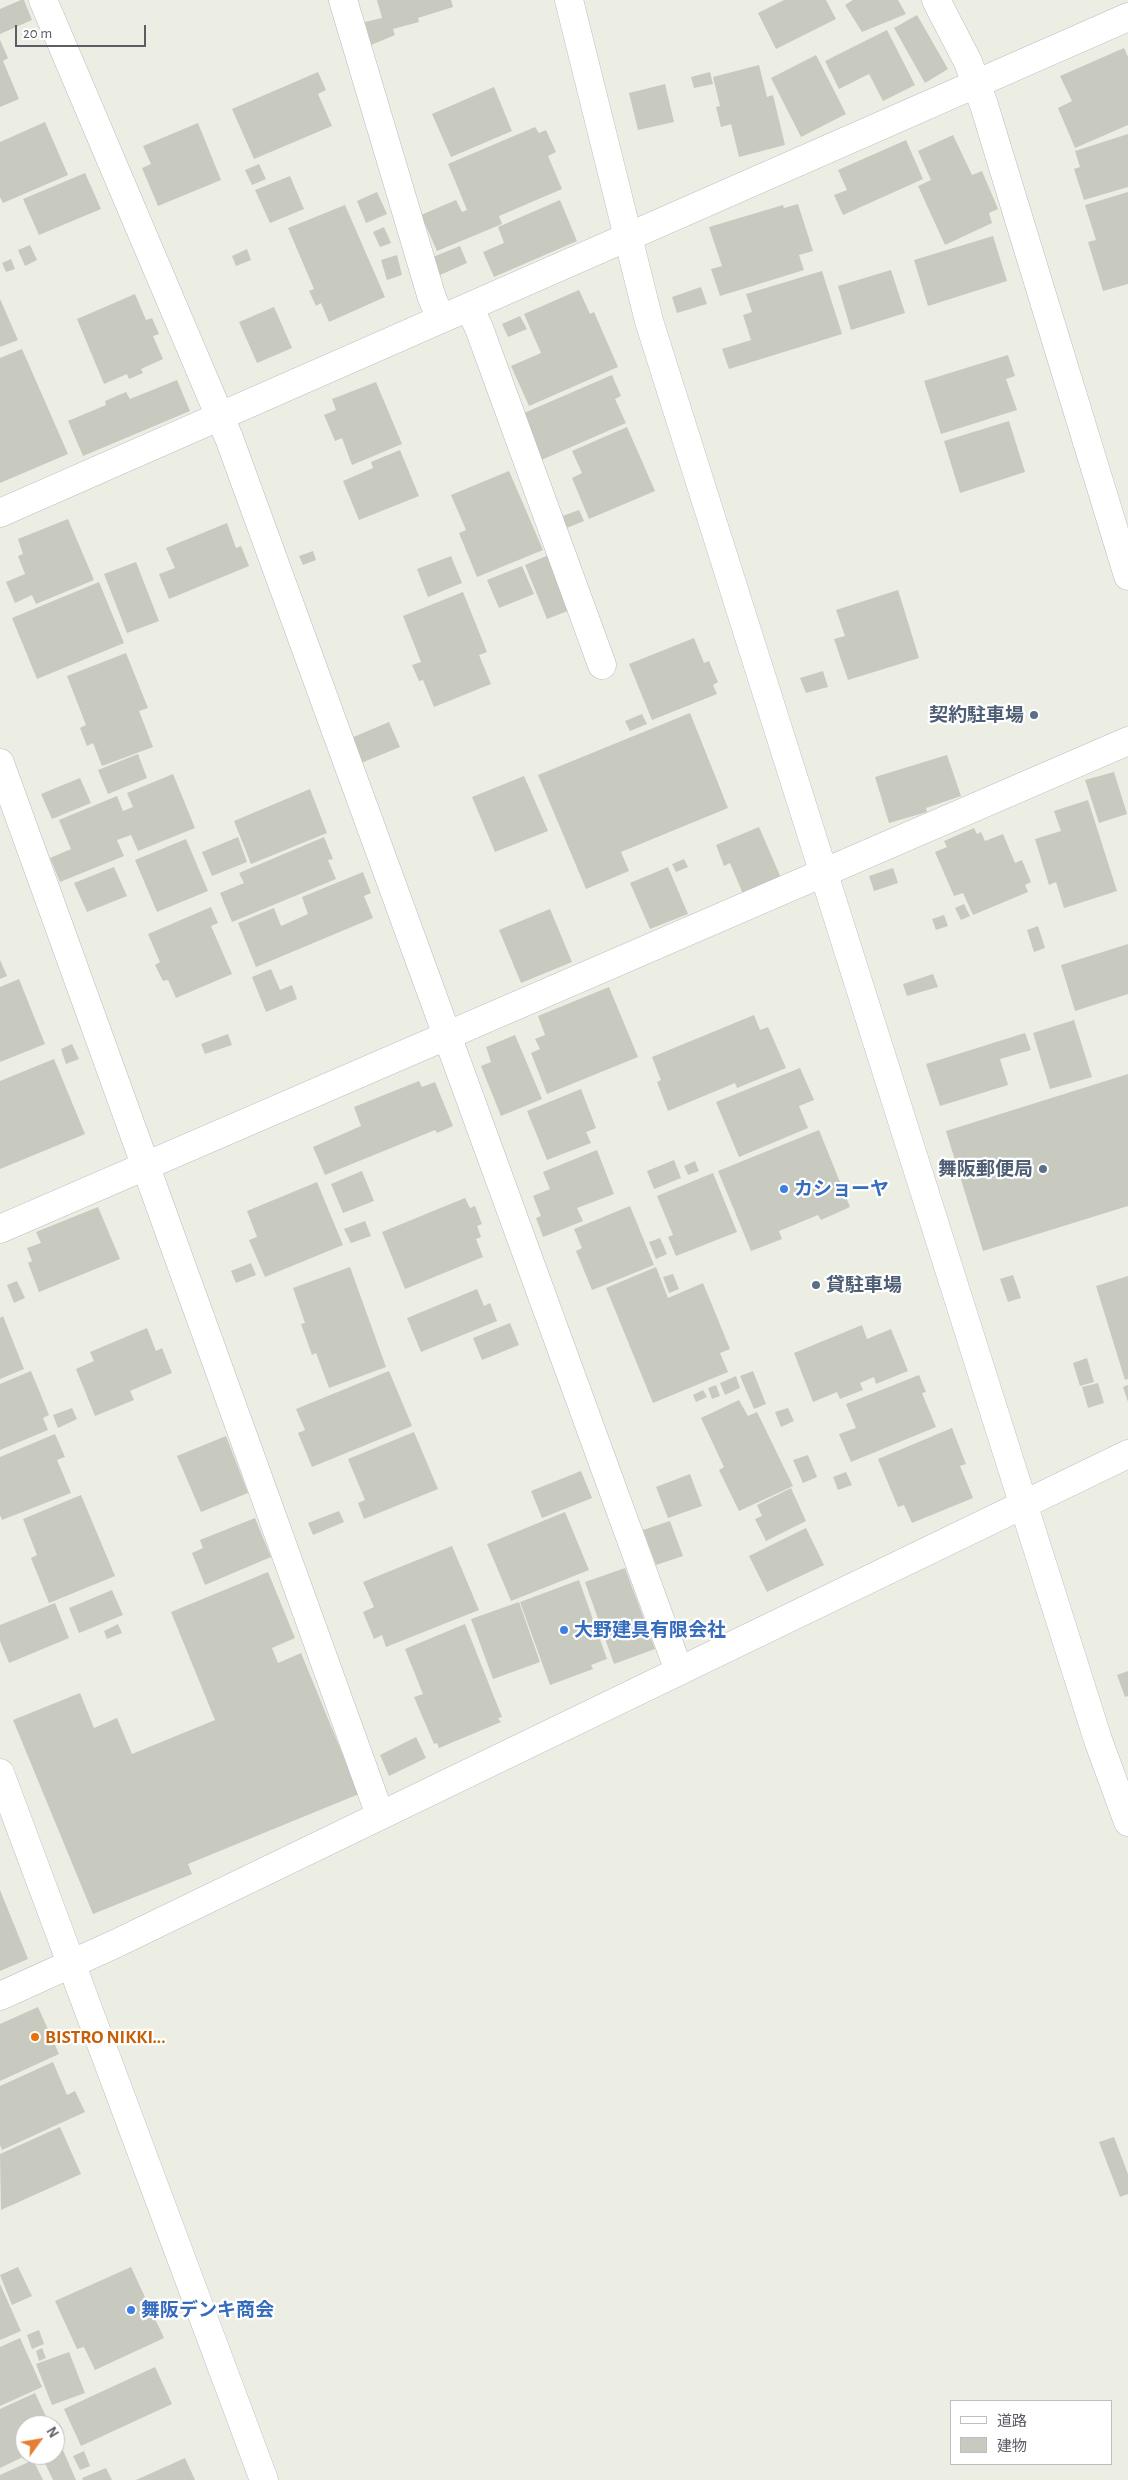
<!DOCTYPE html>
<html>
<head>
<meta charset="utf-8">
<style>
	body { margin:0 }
	#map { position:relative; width:1128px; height:2480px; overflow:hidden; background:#eceee3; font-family:"Alegreya Sans","Noto Sans JP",sans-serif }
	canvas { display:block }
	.legend { position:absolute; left:950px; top:2400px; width:162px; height:65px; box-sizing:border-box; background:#fff; border:1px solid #bdbec1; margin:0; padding:6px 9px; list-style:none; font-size:15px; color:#5b5c64 }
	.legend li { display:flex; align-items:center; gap:10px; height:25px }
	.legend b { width:25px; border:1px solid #bdbec1 }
	.north { position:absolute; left:15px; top:2415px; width:50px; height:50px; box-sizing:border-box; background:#fff; border:1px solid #bdbec1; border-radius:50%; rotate:58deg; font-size:14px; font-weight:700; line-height:20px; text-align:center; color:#5b5c64 }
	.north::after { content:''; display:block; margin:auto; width:18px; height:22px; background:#e67f31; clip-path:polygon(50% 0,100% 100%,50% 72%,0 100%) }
	.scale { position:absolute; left:15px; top:25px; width:131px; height:22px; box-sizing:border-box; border:2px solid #5b5c64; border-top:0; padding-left:6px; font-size:15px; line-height:18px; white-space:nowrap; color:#5b5c64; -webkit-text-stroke:4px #fff; paint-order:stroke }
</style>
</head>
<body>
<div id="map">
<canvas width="1128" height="2480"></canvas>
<ul class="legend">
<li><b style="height:6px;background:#fff"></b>道路</li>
<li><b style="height:14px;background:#c8c9bf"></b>建物</li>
</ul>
<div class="north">N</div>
<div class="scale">20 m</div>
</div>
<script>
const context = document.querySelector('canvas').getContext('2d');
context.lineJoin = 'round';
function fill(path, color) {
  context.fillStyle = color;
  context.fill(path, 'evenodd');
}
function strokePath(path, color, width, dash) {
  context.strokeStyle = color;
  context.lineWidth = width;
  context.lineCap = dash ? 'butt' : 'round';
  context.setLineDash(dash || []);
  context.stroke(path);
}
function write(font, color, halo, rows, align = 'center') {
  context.font = font + ' "Alegreya Sans","Noto Sans JP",sans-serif';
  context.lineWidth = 4.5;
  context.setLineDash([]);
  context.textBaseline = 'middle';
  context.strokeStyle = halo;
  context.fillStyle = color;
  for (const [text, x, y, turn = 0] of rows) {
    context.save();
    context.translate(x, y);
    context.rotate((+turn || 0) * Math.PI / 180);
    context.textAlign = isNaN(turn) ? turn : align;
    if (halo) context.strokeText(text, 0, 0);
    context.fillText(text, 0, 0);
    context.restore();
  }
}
fill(new Path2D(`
	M21,0H24L32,20L0,34V9Z
	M377,0H451L453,7L418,18L419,22L393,29L395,35L371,45L365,22L382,18Z
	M784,0H826L836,19L776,49L758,13Z
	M853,0H898L906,14L862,32L845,5Z
	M917,15L948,69L925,83L894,28Z
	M887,30L915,85L883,101L869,74L839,89L825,61Z
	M0,40L8,58L3,61L19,99L0,107Z
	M1124,48L1128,57V125L1075,148L1058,108L1072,101L1060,76Z
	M816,55L846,114L801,137L771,78Z
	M759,65L767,97L773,95L785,145L739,157L731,124L721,127L716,107L720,106L713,77Z
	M318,72L326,90L318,94L332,126L254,159L232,109Z
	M710,72L713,84L694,88L691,77Z
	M665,84L674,122L638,130L629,93Z
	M494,87L512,131L451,157L432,114Z
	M45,122L68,175L3,203L0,197V142Z
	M198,123L221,180L158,206L142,168L151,164L143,146Z
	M535,127L539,133L546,130L556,152L548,156L562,189L499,216L502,224L437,251L421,215L456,200L462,212L467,210L448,164Z
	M1128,134V187L1084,200L1074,169L1080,167L1075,151Z
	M953,135L972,175L982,171L998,209L989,213L992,223L945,245L918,186L931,180L918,151Z
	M906,140L923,179L843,215L834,195L847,190L838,170Z
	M259,164L266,179L252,185L245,170Z
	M85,173L101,209L39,235L23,199Z
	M290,176L304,209L270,223L255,190Z
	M377,192L387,214L366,223L357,201Z
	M1128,192V284L1103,291L1088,242L1096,240L1085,205Z
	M560,200L577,241L494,277L483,252L504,243L498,227Z
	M798,204L813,251L799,255L804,270L720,296L711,269L722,266L709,227L783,205L784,208Z
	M345,205L385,297L329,322L321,303L316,306L309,291L314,289L288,228Z
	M384,227L391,243L380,247L373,232Z
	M993,236L1007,281L928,306L914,260Z
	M30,245L37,260L25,266L18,250Z
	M460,246L467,263L440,275L433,257Z
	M247,249L251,260L236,266L232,256Z
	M397,255L402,275L387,280L381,260Z
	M11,259L15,269L6,272L2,263Z
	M891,270L905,313L851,330L838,286Z
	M822,271L842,334L729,369L722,349L751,340L743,315L752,312L746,294Z
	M701,287L707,304L677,313L672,297Z
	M579,290L590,314L594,312L618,367L529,406L511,366L541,353L524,314Z
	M135,294L146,320L152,318L159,334L153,336L163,359L141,369L143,373L129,379L127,374L104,384L77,319Z
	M0,299L18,340L0,347Z
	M274,307L292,348L257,363L239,322Z
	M520,316L527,329L508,337L502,324Z
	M22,349L68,454L0,483V358Z
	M1008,355L1015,376L1006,379L1017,410L941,434L924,381Z
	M612,375L621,396L615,399L626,423L539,461L528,437L533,435L524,413Z
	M177,380L190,411L83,456L68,421L106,405L105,401L126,392L130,399Z
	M376,382L402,444L352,465L342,438L335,441L324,415L336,410L332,399Z
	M1009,421L1025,472L960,493L944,441Z
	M627,427L655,491L589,519L572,478L582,473L572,451Z
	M400,450L419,496L359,520L343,481L373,468L371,462Z
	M509,471L543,550L477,577L459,533L466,530L451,495Z
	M579,510L584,521L564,529L560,517Z
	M68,519L94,580L36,604L32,595L15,603L6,582L25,574L18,556L23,554L18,539Z
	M227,523L236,548L241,546L249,566L169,599L159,574L175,568L166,548Z
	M313,551L316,560L303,565L299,556Z
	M551,554L573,609L547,619L525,565Z
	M451,556L462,583L428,597L417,569Z
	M136,562L159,621L127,633L104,574Z
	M522,566L534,594L499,608L487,580Z
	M99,582L124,643L37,679L12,618Z
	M898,590L919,658L848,680L834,639L845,636L836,610Z
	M463,592L487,652L479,655L491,684L434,707L423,680L419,681L412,665L421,662L403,616Z
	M694,638L704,663L709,661L718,682L713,685L717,694L652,720L629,664Z
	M126,653L148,708L139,711L153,747L102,766L93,743L87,746L80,728L86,725L67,676Z
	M823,671L828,687L806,693L800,678Z
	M690,713L728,808L621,852L629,871L586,889L538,775Z
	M642,714L647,724L630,731L625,721Z
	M389,722L400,747L361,763L351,738Z
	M138,754L147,778L108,794L98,770Z
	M947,755L961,796L926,808L927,812L889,823L875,777Z
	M1114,772L1127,814L1099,823L1085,780Z
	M173,774L195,828L138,851L131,835L117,840L124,856L60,882L50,858L71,849L59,820L117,796L123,811L133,807L127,793Z
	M524,776L548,831L495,852L472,797Z
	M80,778L91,803L52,819L41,794Z
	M310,789L327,833L251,864L234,821Z
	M1088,800L1117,891L1064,908L1056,882L1049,885L1035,839L1061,831L1054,811Z
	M759,827L781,878L743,894L730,863L724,866L716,845Z
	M974,828L977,834L981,832L985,841L1003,834L1015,863L1022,860L1031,882L1025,885L1028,892L973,915L963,893L954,896L935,852L947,847L944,841Z
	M238,837L247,862L212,876L202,852Z
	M324,837L333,859L328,860L336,879L232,922L220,893L244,883L239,873Z
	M186,839L208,891L157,912L135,860Z
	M684,859L688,867L676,872L672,864Z
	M114,867L127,896L87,912L74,883Z
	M668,867L688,914L650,929L630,883Z
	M893,868L898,883L874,891L869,876Z
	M363,872L371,893L364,896L373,918L256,967L238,923L274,908L281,926L308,914L302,897Z
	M964,904L970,916L961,920L955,908Z
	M211,907L218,923L211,926L232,974L176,998L168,980L163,981L155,965L160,962L148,934Z
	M550,909L572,962L521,983L499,930Z
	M944,915L948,926L936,930L932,919Z
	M1038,926L1045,948L1034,952L1027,930Z
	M1128,944V994L1075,1011L1061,965Z
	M0,960L7,976L0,979Z
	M271,969L280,990L292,985L297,999L266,1012L252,977Z
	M933,974L938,987L907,996L903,984Z
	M19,979L45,1044L0,1062V987Z
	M609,987L638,1057L547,1094L531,1053L540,1049L535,1039L545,1035L538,1016Z
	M754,1015L760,1030L768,1027L786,1068L737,1088L735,1083L668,1111L657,1082L661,1080L652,1057Z
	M1074,1020L1092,1077L1050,1089L1033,1033Z
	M1025,1033L1031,1050L1000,1059L1008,1085L940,1106L926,1064Z
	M228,1034L232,1045L205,1054L201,1044Z
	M515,1035L542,1099L501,1116L481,1066L491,1062L486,1047Z
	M72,1044L79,1059L66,1064L61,1049Z
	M54,1059L85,1134L0,1169V1081Z
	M800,1068L814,1100L799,1106L808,1128L739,1157L716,1102Z
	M1128,1074V1206L983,1251L946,1131Z
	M419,1081L422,1087L435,1082L453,1126L437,1133L435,1130L325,1175L313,1147L361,1126L354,1107Z
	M581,1089L596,1128L586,1132L591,1143L547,1160L527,1111Z
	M819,1130L850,1207L821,1220L818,1215L779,1231L782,1239L751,1251L718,1171Z
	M597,1150L614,1194L577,1208L583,1221L543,1237L536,1218L541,1216L533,1196L550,1189L543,1172Z
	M674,1160L681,1178L654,1189L647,1171Z
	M695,1161L699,1171L688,1175L684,1166Z
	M362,1171L374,1201L343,1213L331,1184Z
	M713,1173L737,1232L676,1256L668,1237L673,1235L657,1196Z
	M317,1182L343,1245L265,1277L249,1240L257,1237L247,1211Z
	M465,1198L470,1208L475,1206L482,1224L477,1226L481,1237L476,1239L483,1257L405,1289L382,1232Z
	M630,1206L654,1265L592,1290L576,1251L582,1248L574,1229Z
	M98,1207L120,1259L39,1292L28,1263L32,1261L27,1248L41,1243L36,1232Z
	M365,1221L371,1236L351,1243L344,1229Z
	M660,1238L667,1254L656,1259L649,1242Z
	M251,1263L256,1275L236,1283L231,1271Z
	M350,1267L386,1367L329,1388L316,1353L312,1355L301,1324L305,1323L293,1288Z
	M656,1267L668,1298L703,1283L730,1349L720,1353L728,1372L653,1403L606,1288Z
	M673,1274L679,1289L669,1293L663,1277Z
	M1013,1275L1021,1298L1008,1302L1000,1279Z
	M1128,1276V1379L1125,1380L1096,1286Z
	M17,1281L25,1298L14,1303L7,1285Z
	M477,1289L484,1306L490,1303L497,1321L421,1352L407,1318Z
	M3,1316L24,1369L0,1379V1318Z
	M510,1323L519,1345L482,1360L473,1338Z
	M862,1325L867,1339L891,1329L908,1371L876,1384L874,1377L860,1383L863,1390L840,1399L837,1392L813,1402L794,1353Z
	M147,1328L156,1351L162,1348L172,1373L130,1391L134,1400L95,1416L76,1369L94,1361L90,1352Z
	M1087,1358L1094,1382L1080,1386L1073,1363Z
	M31,1371L49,1415L43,1418L48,1430L0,1450V1384Z
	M389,1371L412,1426L312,1467L298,1433L305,1430L296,1409Z
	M753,1371L766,1404L754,1409L740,1376Z
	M919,1375L926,1392L922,1393L936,1427L851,1462L839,1434L856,1428L846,1404Z
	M736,1376L740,1388L725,1395L720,1383Z
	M1098,1383L1104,1403L1088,1408L1082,1387Z
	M716,1385L720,1396L712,1399L708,1388Z
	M1128,1385V1402L1123,1387Z
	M703,1390L707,1397L696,1402L693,1395Z
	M739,1400L748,1416L757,1412L793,1486L739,1511L719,1470L724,1467L701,1418Z
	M72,1408L77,1419L58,1428L53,1415Z
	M788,1408L794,1421L781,1427L775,1412Z
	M952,1428L966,1464L960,1466L973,1498L912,1523L904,1505L898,1507L878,1459Z
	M414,1432L438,1489L364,1519L358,1503L365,1500L348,1459Z
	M55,1434L65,1457L57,1460L71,1493L2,1520L0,1515V1457Z
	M226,1436L248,1493L201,1512L177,1456Z
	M808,1455L817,1477L803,1483L793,1460Z
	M581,1471L592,1498L542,1518L531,1491Z
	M846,1472L852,1485L838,1490L833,1477Z
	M690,1474L702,1506L668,1518L656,1487Z
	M791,1488L806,1521L766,1541L755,1519L762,1516L757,1505Z
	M81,1495L115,1576L49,1603L31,1558L37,1555L23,1519Z
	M339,1511L344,1522L313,1535L308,1523Z
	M565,1512L589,1570L511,1601L487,1544Z
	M255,1518L271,1557L205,1585L192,1553L203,1548L200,1540Z
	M670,1521L683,1556L656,1565L643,1530Z
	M806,1528L824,1565L767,1592L749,1556Z
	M452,1546L479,1610L386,1647L382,1635L374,1639L363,1612L374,1607L363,1582Z
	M625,1568L655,1649L614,1664L585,1582Z
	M268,1572L295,1638L272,1648L278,1663L301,1653L359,1794L188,1864L192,1874L93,1914L13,1720L80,1693L94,1728L117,1718L132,1754L215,1720L171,1612Z
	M579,1580L607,1659L591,1665L593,1669L550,1685L520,1602Z
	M112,1590L123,1615L79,1633L69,1608Z
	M519,1602L540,1662L493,1679L471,1619Z
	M55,1603L69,1638L9,1663L0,1641V1625Z
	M118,1624L122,1633L107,1639L104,1631Z
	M465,1624L502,1717L498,1718L501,1722L439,1748L437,1743L434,1744L414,1697L423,1694L405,1649Z
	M1128,1671V1696L1125,1697L1117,1675Z
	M416,1737L426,1758L389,1776L380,1755Z
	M0,1890L28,1959L0,1971Z
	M38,2007L59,2054L0,2081V2024Z
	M53,2062L67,2095L75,2091L85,2112L2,2150L0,2145V2086Z
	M60,2127L81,2174L1,2210L0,2154Z
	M1114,2137L1128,2174V2194L1120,2197L1099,2142Z
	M18,2267L32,2296L12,2305L0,2275Z
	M131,2267L164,2338L95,2370L84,2347L77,2349L55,2301Z
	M0,2284L21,2331L0,2340Z
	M39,2330L44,2344L32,2349L27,2335Z
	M20,2338L42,2387L0,2406V2347Z
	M42,2348L46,2358L39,2361L36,2351Z
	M69,2352L85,2393L52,2405L36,2364Z
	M155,2367L172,2404L81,2446L64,2409Z
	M35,2393L50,2425H25V2456L0,2468V2409Z
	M62,2448L76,2480H53L42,2457L55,2455V2452Z
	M84,2451L90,2466L80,2470L73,2456Z
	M185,2458L195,2480H136Z
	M33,2460L43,2480H0V2475Z
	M106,2468L112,2480H83L82,2478Z`), '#c8c9bf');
const street = new Path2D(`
	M43,0L229,438L679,1671
	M343,0L432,298L441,319
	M936,0L968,62L984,105L1128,576
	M469,307L479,328L602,665
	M0,513L1128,17
	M0,763L380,1815
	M0,1229L1128,741`);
const secondary = new Path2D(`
	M569,0L649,321L1098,1740L1128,1822
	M0,1773L264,2480
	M0,1996L115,1944L1128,1454`);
strokePath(street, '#bbbbc2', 29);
strokePath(secondary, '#bebec6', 29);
strokePath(street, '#fff', 28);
strokePath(secondary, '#fff', 28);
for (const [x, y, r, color] of [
	[1034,715,5,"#5c6f8a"],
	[1043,1169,5,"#5c6f8a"],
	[784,1189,5,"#3f7fe0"],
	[816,1285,5,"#5c6f8a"],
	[564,1630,5,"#3f7fe0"],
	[35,2037,5,"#e8710a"],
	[131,2310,5,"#3f7fe0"]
]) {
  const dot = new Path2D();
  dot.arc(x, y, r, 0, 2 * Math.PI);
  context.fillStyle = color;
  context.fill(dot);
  strokePath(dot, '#fff', 2);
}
write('bold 19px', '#4e5e75', '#fff', [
	["契約駐車場",1024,715],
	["舞阪郵便局",1033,1169],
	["貸駐車場",826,1285,"left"]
], 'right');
write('bold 19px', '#366cbe', '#fff', [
	["カショーヤ",794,1189],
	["大野建具有限会社",574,1630],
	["舞阪デンキ商会",141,2310]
], 'left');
write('bold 19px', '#c56008', '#fff', [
	["BISTRO NIKKI...",45,2037]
], 'left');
</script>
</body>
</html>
